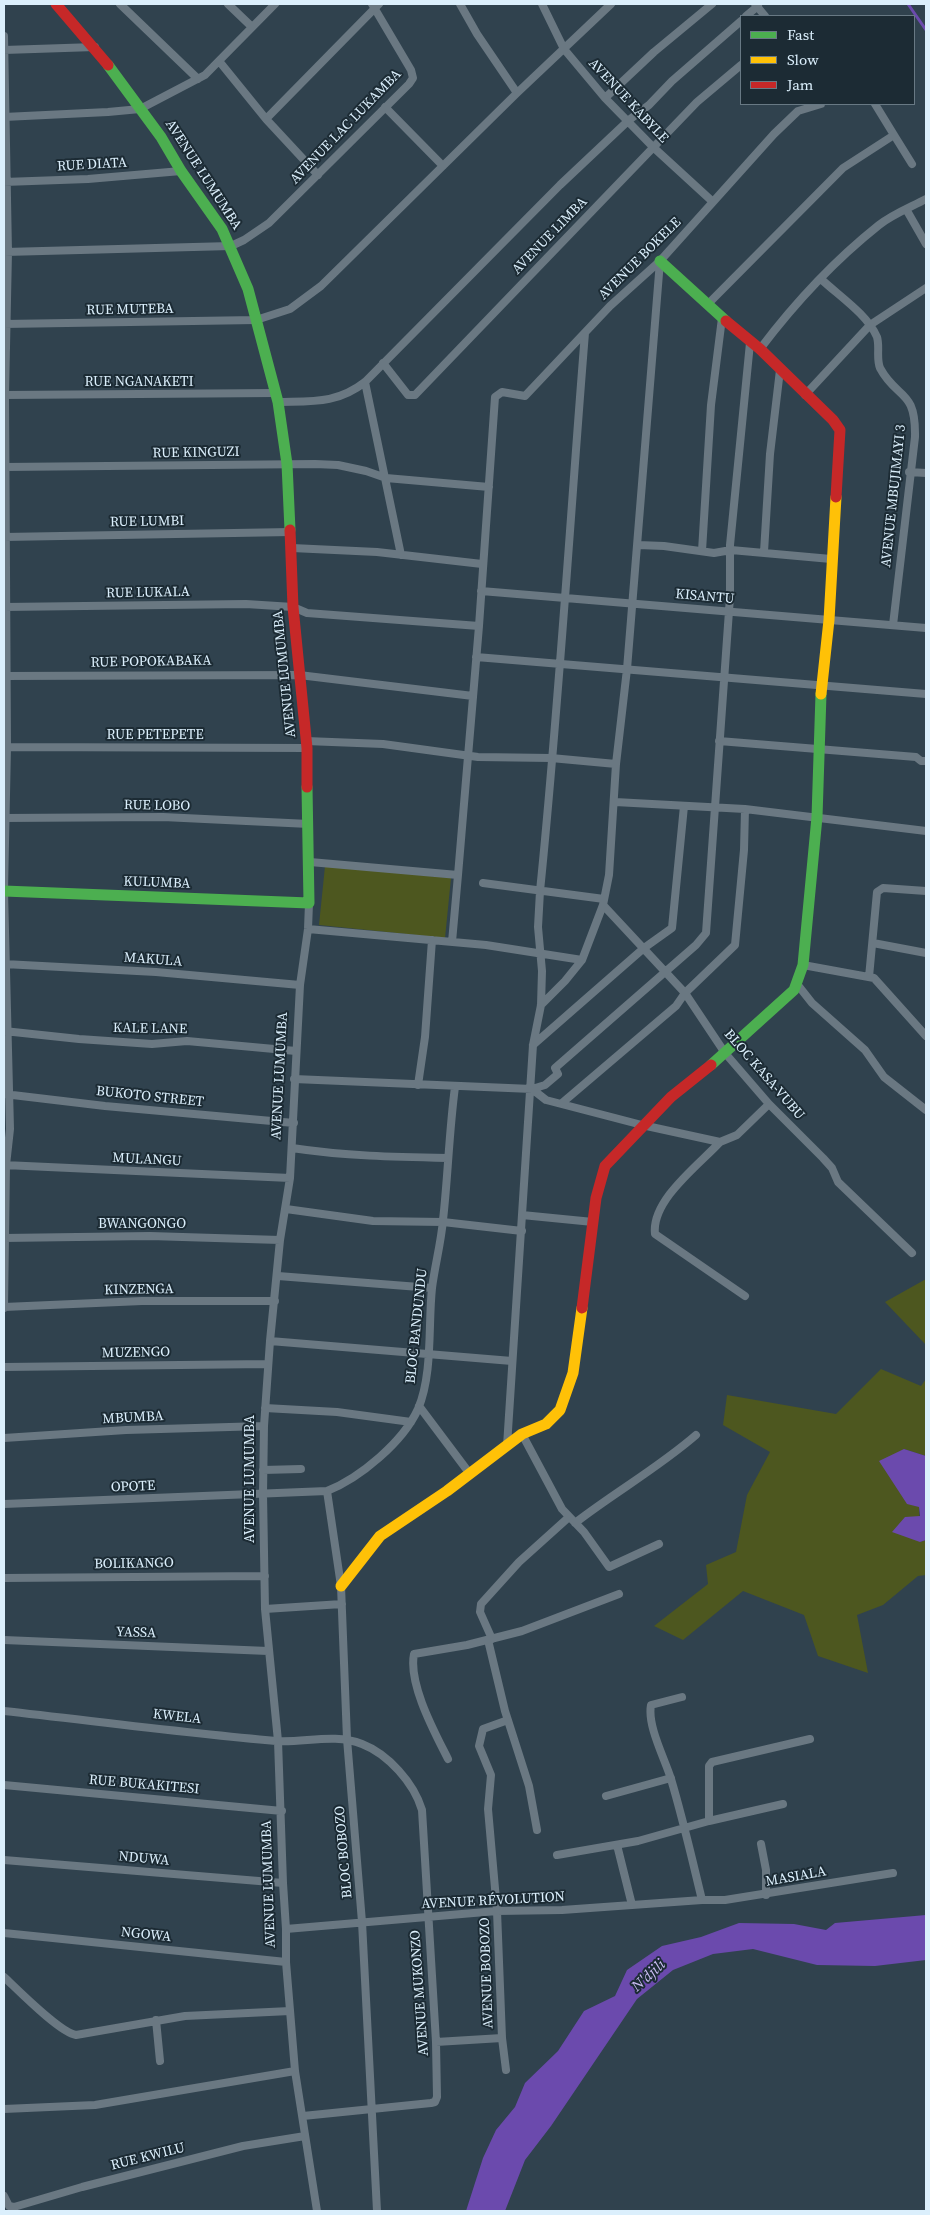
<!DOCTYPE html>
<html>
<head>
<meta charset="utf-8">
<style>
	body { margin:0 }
	#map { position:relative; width:930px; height:2215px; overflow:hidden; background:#30424e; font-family:"Source Serif 4",serif }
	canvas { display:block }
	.frame { position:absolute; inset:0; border:5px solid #dbeffc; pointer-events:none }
	.legend { position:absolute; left:740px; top:15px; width:175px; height:90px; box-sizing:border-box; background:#1c2b34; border:1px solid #687984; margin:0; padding:6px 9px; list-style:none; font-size:15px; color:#dbeffc }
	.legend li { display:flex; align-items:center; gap:10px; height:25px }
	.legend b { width:25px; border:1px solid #687984 }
</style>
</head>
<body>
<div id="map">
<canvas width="930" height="2215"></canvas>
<div class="frame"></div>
<ul class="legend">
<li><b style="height:6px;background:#4caf50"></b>Fast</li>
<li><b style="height:6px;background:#ffc107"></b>Slow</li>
<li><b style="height:6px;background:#c62828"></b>Jam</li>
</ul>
</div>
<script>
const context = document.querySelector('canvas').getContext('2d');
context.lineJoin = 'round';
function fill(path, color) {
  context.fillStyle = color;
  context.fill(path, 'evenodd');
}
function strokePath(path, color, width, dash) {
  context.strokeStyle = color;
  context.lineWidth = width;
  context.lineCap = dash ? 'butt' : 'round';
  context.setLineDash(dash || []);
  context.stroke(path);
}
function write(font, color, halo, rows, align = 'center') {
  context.font = font + ' "Source Serif 4",serif';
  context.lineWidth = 4;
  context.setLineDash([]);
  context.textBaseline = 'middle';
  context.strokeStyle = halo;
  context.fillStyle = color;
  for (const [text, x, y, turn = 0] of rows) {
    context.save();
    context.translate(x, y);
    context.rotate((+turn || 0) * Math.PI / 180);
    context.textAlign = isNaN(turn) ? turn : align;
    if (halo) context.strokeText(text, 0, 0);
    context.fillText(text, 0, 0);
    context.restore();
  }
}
fill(new Path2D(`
	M325,866L451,878L445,938L319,925Z
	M926,1279V1345L885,1302Z
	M881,1369L921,1386L926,1379V1456L904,1449L919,1507L920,1542L926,1540V1575L918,1576L883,1605L857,1615L868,1673L818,1656L804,1615L743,1591L683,1640L654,1626L708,1584L706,1565L736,1552L747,1495L770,1452L723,1425L727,1395L836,1414Z`), '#4d571f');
fill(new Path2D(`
	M904,1449L926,1456V1540L920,1542L892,1532L905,1517L920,1516L919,1507L907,1504L879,1461Z
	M926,1915V1960L875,1966L817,1965L753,1949L713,1954L673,1970L637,1999L551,2126L525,2160L505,2211H466L483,2158L496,2130L515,2107L525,2083L558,2051L584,2011L615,1996L627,1970L662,1946L701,1937L739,1923L794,1924L826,1930L835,1923Z`), '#6b4aad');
strokePath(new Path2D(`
	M908,4L926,30`), '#6b4aad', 3);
strokePath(new Path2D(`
	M120,4L198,79
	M228,4L252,27
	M460,4L477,34L517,93
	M542,4L564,49L605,98L653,147L713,202
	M755,4L765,16
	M746,16L758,6
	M4,36L8,252L5,395L7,747L4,891L10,1129L6,1165L4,1308
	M4,50L95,47
	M219,61L266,119L318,175
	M605,98L654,52L712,4
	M875,104L894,135
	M385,107L443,166
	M4,117L108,112L140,109L205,75L275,4
	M266,119L379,4
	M4,182L88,179L181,171
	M906,209L926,244
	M5,252L231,246L244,240L269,223L409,84L413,78L411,70L372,4
	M821,279C839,296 867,314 877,337C880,347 876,358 880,368C897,400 916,388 915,437L893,625
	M707,305L843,168L894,135L912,164
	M4,324L256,320L290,309L321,286L517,93L611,4
	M760,349C794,304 835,260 879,225C893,214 911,207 926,199
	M383,363L408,395H415L697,102L741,65
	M365,382L401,555
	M4,395L275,393
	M805,395L870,325L926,288
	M278,402C312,401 337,404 365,382L560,185L629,120L649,105L672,81L741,21
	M4,467L315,464L338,465L366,471L386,478L489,487
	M909,472L926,473
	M4,537L291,532
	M638,545L664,546L714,553L731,550L831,559
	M292,548L377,552L482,564
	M702,551L711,405L722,318
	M764,552L770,454L780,370
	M481,591L926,628
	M4,607L246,604L293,607L307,613L479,626
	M476,657L926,694
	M4,676L299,675L473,696
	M306,741L383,744L478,757L551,758L616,764
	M719,741L916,757L921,761H926
	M4,747L307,748
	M615,802L745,809L926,831
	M4,818L163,817L309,824
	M310,862L458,875L452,942
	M458,875L479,626L495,397L502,392L525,396L610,306L660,261L774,134L798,111L821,104
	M483,883L604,899
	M309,903L308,929L300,985L290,1178L280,1240L270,1341L264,1426L263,1494L265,1609L278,1741L283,1883L286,1929V1962L295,2071L317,2211
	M603,905L685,993L725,1053L769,1104L823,1158L832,1168L838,1182L912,1253
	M308,929L486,945L582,960
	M873,943L926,953
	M4,964L156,972L300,985
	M803,965L874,978L926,1036
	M869,977L877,892L883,888L926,891
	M797,984L812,1003L865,1050L884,1077L926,1110
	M541,1005L565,981L582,960L603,905L609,875L616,764L627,669L660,261
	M4,1031L79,1039L152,1044L187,1041L296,1051
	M533,1045L644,948L672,928L684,806
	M294,1079L532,1089L545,1085L558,1074L555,1068L696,945L706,933L730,597V545L750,343
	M418,1085L425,1037L432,940
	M532,1089L546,1100L642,1125L720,1142L737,1135L769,1104
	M4,1094L105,1106L294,1123
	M562,1103L676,1006L685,993L735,945L744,850L745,809
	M720,1142C700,1164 651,1200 655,1234L745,1296
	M292,1148C344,1156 395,1157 448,1158
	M4,1165L290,1178
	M286,1209L373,1221L443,1222L522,1231
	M522,1215L593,1222
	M4,1238L150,1236L280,1240
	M278,1276L432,1288
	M4,1307L142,1301H275
	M270,1341L512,1361
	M4,1367L268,1364
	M419,1406L470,1474
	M265,1408L337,1412L411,1422
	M522,1434L562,1509L584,1532L609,1567L659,1544
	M4,1438L126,1430L264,1426
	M507,1446L533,1045L541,1005L542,971L538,927L540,891C559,705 570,519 585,333
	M263,1470L301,1469
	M327,1491L341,1586L347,1739L362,1922L377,2211
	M4,1504L327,1491C360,1478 403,1442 418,1409C433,1374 428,1325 432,1288C435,1265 441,1243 443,1220C448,1176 449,1132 455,1087
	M575,1523C615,1492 658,1468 696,1435
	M4,1578L265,1576
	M265,1609L342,1604
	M492,1639L480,1612L481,1604L519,1562L569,1517
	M4,1640L268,1651
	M488,1640L505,1711L529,1786L537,1830
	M682,1697L651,1705C647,1726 665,1759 671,1779C683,1819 692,1859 702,1900
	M4,1711C94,1721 185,1733 276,1741C304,1743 335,1733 362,1744C388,1754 414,1783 422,1810L436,2042L437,2097L435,2102L431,2103L303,2116
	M448,1759C435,1733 408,1684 414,1654L467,1645L522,1631L619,1594
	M4,1785L282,1811
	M606,1796L671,1778
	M709,1821V1766L712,1762L810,1739
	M761,1844L766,1870V1895
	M617,1845L632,1905
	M557,1855L638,1841L709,1821L783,1804
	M4,1860L283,1883
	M286,1929L497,1911L562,1910L702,1900H725L893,1873
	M4,1933L286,1962
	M4,1977C18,1990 60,2033 76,2035L185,2016L290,2011
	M156,2020L160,2061
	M436,2042L502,2038
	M506,2070L502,2038L497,1911L488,1809L491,1775L479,1746L483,1729L508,1720
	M4,2109L95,2105L295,2071
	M4,2196L9,2206L14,2207L82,2187L243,2146L305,2136`), '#6a7882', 8);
strokePath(new Path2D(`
	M108,65L161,137L181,171L222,229L248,289L278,402L287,464L290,530
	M660,261L726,321
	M4,891L309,903L307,787
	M711,1065L794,990L803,965L817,817L821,694`), '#4caf50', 11);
strokePath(new Path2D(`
	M821,694L829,620L836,497
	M341,1586L380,1536L447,1491L522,1434L546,1424L560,1410L573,1373L582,1308`), '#ffc107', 11);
strokePath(new Path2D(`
	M56,4L108,65
	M726,321L760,349L833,420L840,430L836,497
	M290,530L293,607L307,748V787
	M582,1308L596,1198L605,1166L671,1097L711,1065`), '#c62828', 11);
write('14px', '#dbeffc', '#1c2b34', [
	["AVENUE KABYLE",628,101,47],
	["AVENUE LAC LUKAMBA",346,127,-46],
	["RUE DIATA",92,165,-3],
	["AVENUE LUMUMBA",203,175,57],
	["AVENUE LIMBA",550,236,-46],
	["AVENUE BOKELE",640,259,-45],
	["RUE MUTEBA",130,310,-1],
	["RUE NGANAKETI",139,382],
	["RUE KINGUZI",196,453,-1],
	["AVENUE MBUJIMAYI 3",894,496,-84],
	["RUE LUMBI",147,522,-1],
	["RUE LUKALA",148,593,-1],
	["KISANTU",705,597,5],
	["RUE POPOKABAKA",151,662,-1],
	["AVENUE LUMUMBA",285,674,-96],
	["RUE PETEPETE",155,735],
	["RUE LOBO",157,806,1],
	["KULUMBA",157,883,2],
	["MAKULA",153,960,4],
	["KALE LANE",150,1029,1],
	["BLOC KASA-VUBU",764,1075,49],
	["AVENUE LUMUMBA",280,1076,-87],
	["BUKOTO STREET",150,1097,6],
	["MULANGU",147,1160,3],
	["BWANGONGO",142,1224],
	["KINZENGA",139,1290,-1],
	["BLOC BANDUNDU",417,1326,-84],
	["MUZENGO",136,1353,-1],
	["MBUMBA",133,1418,-3],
	["AVENUE LUMUMBA",250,1479,-90],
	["OPOTE",133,1487,-2],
	["BOLIKANGO",134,1564,-1],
	["YASSA",136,1633,2],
	["KWELA",177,1717,6],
	["RUE BUKAKITESI",144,1785,5],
	["BLOC BOBOZO",344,1852,-95],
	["NDUWA",144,1859,5],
	["MASIALA",796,1877,-10],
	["AVENUE LUMUMBA",269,1884,-92],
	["AVENUE RÉVOLUTION",493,1901,-3],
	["NGOWA",146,1935,6],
	["AVENUE BOBOZO",487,1973,-92],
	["AVENUE MUKONZO",420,1993,-94],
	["RUE KWILU",148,2157,-14]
]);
write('italic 15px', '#cabcf2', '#1c2b34', [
	["N'djili",649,1976,-42]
]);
</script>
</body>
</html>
